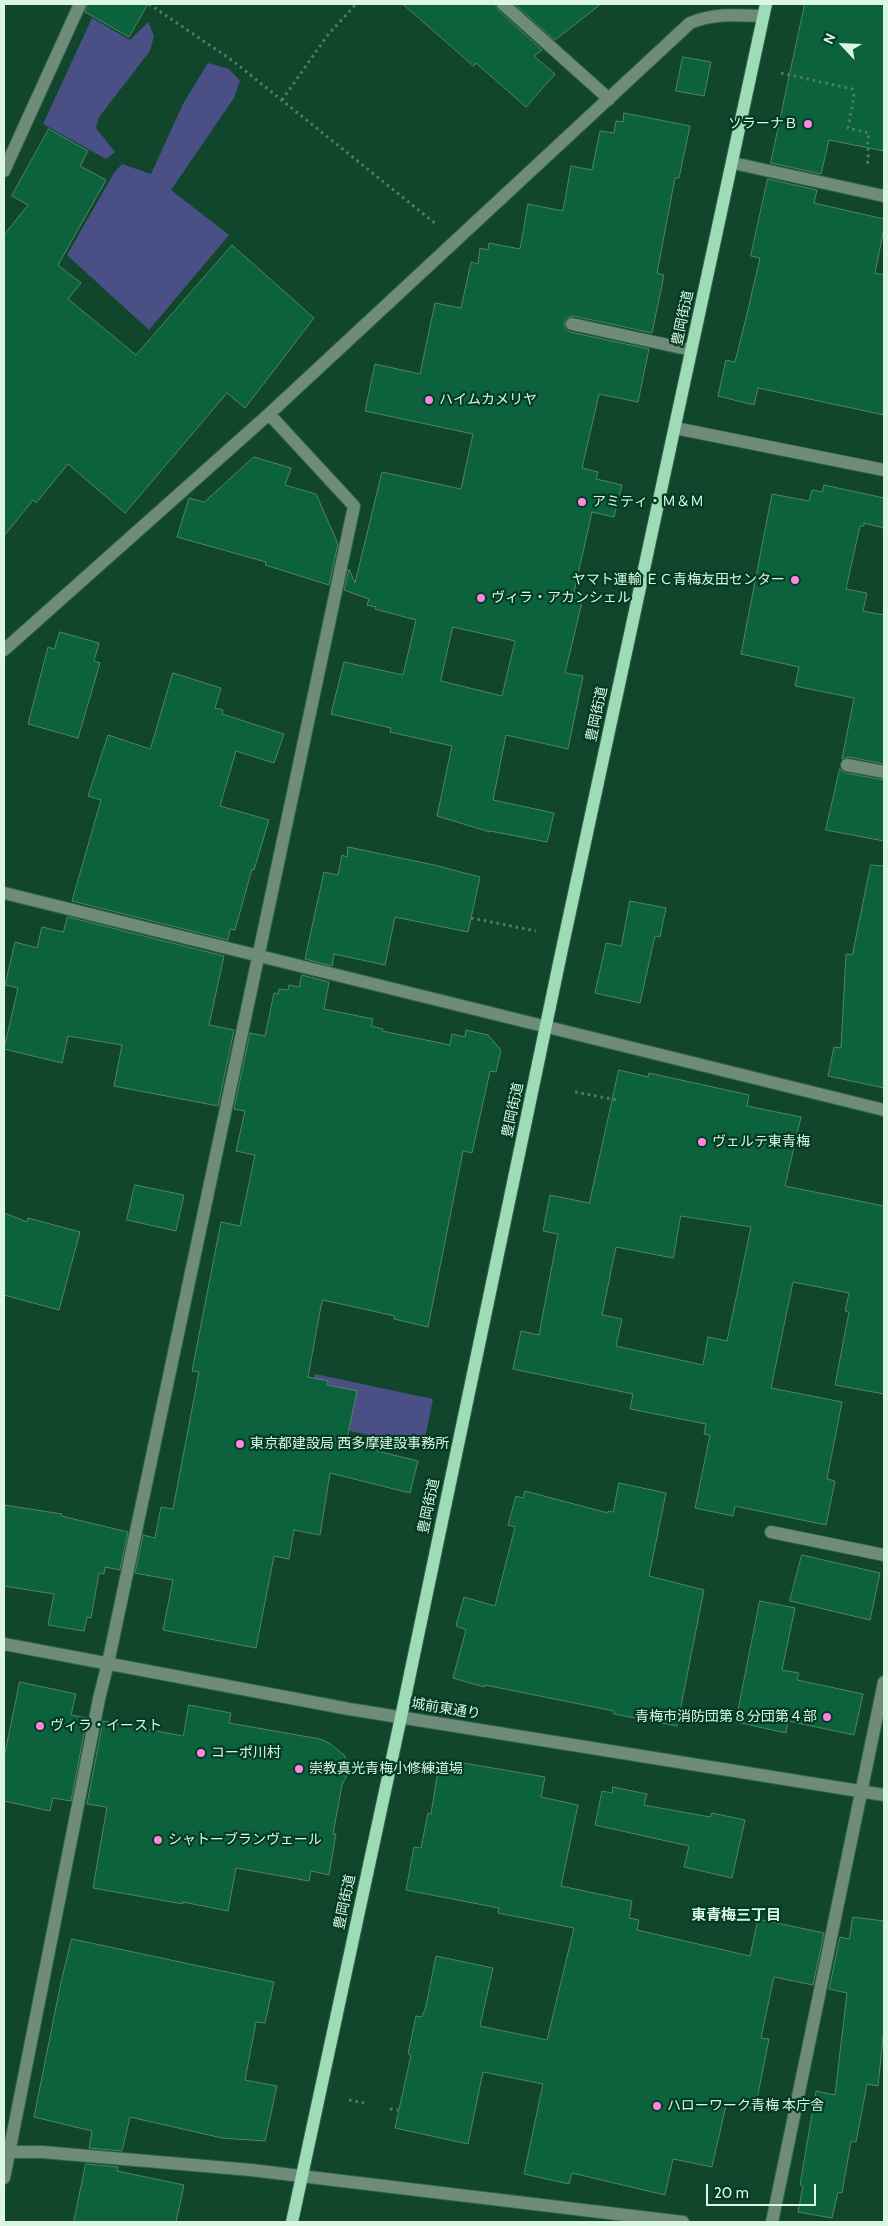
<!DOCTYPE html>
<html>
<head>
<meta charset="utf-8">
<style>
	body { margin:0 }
	#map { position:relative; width:888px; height:2226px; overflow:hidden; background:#11462c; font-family:Cabin,sans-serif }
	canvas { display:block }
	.frame { position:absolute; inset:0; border:5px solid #dcf6e5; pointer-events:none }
	.north { position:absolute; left:818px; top:20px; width:50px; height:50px; -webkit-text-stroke:4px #033b22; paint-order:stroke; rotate:295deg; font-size:14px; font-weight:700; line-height:20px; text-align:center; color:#dcf6e5 }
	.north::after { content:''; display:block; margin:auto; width:18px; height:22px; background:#dcf6e5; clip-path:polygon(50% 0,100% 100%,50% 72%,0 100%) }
	.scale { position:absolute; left:706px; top:2184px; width:110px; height:22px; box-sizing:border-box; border:2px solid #dcf6e5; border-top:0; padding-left:6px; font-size:15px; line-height:18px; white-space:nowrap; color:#dcf6e5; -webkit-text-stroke:4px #033b22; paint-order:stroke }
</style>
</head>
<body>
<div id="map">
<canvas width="888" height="2226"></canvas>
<div class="frame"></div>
<div class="north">N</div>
<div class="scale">20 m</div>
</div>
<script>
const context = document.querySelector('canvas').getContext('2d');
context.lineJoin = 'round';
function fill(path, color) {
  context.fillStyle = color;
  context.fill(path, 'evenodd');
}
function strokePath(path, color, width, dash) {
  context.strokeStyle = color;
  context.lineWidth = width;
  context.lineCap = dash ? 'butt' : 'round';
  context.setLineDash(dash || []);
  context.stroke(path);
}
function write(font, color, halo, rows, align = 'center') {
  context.font = font + ' Cabin,"Noto Sans JP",sans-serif';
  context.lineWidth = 4.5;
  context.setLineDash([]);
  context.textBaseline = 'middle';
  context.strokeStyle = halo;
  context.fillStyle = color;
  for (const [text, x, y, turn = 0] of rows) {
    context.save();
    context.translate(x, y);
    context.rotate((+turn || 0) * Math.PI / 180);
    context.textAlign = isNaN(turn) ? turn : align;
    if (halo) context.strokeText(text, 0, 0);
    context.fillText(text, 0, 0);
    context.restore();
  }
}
fill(new Path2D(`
	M92,18L130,40L148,22L154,36L150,51L99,117L96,128L115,152L106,159L43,124Z
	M208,63L229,69L240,81L234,98L171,190L229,235L149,330L67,255L114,173L122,164L151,174L184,102Z
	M315,1374L433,1399L423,1447L305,1421Z`), '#4a5086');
const building = new Path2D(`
	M88,4H148L129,37L85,12Z
	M403,4H495L498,10L542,50L534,56L555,74L526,107L476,63L474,66Z
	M515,4H601L555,40Z
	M805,4H884V151L829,140L821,174L771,163Z
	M683,57L711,62L704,96L676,91Z
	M624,113L690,126L679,178H675L657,273L664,275L652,333L574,316L566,318L564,323L566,330L570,332L649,349L638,402L599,394L582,468L598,472L596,479L622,485L614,517L592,512L574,592L584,594L565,673L583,676L568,749L506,735L493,800L554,813L547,842L490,831V832L437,816L452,746L390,732L391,728L331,714L344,662L403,675L416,620L375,609L376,607L367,605L369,599L344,590L349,569L355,583L382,472L461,489L473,434L365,411L375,364L420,374L435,303L461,308L471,262L478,264L480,248L488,250L489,243L520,249L528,204L563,211L571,166L592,170L600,131L614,133L616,121L623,122ZM453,627L515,641L502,696L441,681Z
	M49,129L88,151L80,166L106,180L58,265L81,283L68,299L136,355L232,245L314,318L245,408L227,393L125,513L68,464L36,503L33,500L4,536V235L28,205L12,196Z
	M768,179L817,190L814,203L884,219V228L875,273L884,275V415L758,388L754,405L718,396L726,360L735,362L746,318L760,258L751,256Z
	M254,457L291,468L285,485L316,494L338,544L329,585L265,565L266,562L177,537L189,498L204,502Z
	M824,485L884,498V528L864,523V526H860L846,589L867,593L863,611L884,615V764L849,757L842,759L854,698L795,686L799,667L741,654L772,494L809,501L812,490L822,492Z
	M60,632L99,643L94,661L100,663L78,738L28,724L48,647L54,649Z
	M173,673L221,688L215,708L223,710L222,714L284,734L274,763L236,751L220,806L269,820L254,870L252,869L235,930L230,929L228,940L72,901L101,800L88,796L108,735L150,749Z
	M840,769L845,773L884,780V841L826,830Z
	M348,847L434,865L480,877L468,932L395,917L385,965L334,954L332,966L305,959L324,872L338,875L342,855L347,857Z
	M871,865L884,866V1088L828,1076L834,1047L841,1048L846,954L852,955Z
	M630,901L666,908L660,937L655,936L640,1003L595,993L606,943L621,946Z
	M68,917L224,956L209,1025L234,1030L218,1106L114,1086L122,1045L68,1036L62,1063L4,1049L18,988L5,985L15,942L37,948L42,927L63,932Z
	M302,975L329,982L324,1009L373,1019L371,1026L383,1029L382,1031L450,1045L452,1034L465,1037L466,1030L488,1035L501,1050L496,1072L490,1071L472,1153L463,1151L428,1327L394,1319L395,1316L323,1300L321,1306L308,1377L328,1381L327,1385L357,1391L347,1439L378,1447L377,1451L418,1461L410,1493L330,1473L320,1535L294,1530L289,1559L274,1556L256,1648L163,1630L173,1580L135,1573L143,1535L155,1538L161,1507L173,1509L199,1372L192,1371L221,1222L240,1226L255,1155L236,1151L245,1111L234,1109L250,1033L265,1036L274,993L278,994L279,989L288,990L289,985L299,987Z
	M619,1070L648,1077L649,1073L749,1095L747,1106L801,1117L785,1186L884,1206V1394L835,1385L849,1312L845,1311L849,1293L793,1282L771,1388L842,1402L827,1479L835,1481L826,1525L735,1506L733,1516L695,1508L710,1435L704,1434L706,1424L630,1409L633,1394L513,1369L521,1331L539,1335L558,1234L543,1231L550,1195L589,1203ZM681,1216L751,1227L727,1341L708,1337L703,1365L616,1346L622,1319L602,1315L616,1247L673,1258Z
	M135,1185L184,1195L176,1231L127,1220Z
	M4,1213L27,1222L28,1218L80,1232L59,1310L4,1295Z
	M619,1483L666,1493L649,1576L704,1590L677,1726L614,1714V1711L485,1685L484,1687L453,1678L466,1630L456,1626L464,1597L495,1606L515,1527L508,1525L516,1496L523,1498L525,1491L608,1513V1511L613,1512Z
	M4,1505L62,1514L61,1516L128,1532L120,1570L105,1567L104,1574L99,1573L91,1618L87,1617L84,1631L48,1625L54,1594L4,1586Z
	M802,1555L880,1573L870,1620L790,1601Z
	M760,1601L795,1608L782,1670L799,1673L797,1680L863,1694L854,1735L788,1721L786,1733L736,1722Z
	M20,1682L76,1694L71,1715L87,1718L71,1801L53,1798L50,1811L4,1801V1758Z
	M189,1705L231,1713L229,1723L320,1739L329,1743L344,1755L348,1764L347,1775L342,1785L333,1834H336L329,1875L311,1871L309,1881L236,1868L228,1911L183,1902V1904L93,1888L107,1807L87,1804L103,1721L183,1736Z
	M458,1762L545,1777L541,1797L578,1805L561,1886L632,1901L629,1918L639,1920L637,1930L750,1956L758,1919L824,1933L813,1985L774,1977L761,2038L769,2039L755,2109L733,2104V2106L726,2105L712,2167L673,2159L665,2195L572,2173L569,2184L524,2174L543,2084L483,2072L468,2144L395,2128L411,2055L408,2054L416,2016L422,2017L426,2006L436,1956L493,1968L480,2026L547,2040L574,1928L498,1913L499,1908L406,1890L414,1847L421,1848L428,1813L431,1814L438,1771L455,1774Z
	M613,1787L647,1794L644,1805L710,1817L712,1813L745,1820L732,1878L684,1867L689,1846L595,1825L602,1791L612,1793Z
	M853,1917L884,1921V2028L878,2086L867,2084L856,2142L851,2141L842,2193L838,2192L832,2218L798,2212L803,2186L800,2185L816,2091L835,2095L847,1993L829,1989L840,1937L849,1939Z
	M72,1939L274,1982L265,2023L256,2022L245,2080L277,2086L265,2141L222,2138L130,2117L122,2151L89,2148L92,2131L34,2117L61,1982Z
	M86,2164L118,2167L117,2171L184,2185L176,2222H74Z`);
fill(building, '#0b623c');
strokePath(building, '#518466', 1);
const minor = new Path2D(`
	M503,4L609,99
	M733,163L884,196
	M4,171L80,4
	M572,324L691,350
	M675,428L884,470
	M4,650L269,414L690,23C715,13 736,15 763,16
	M847,765L884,772
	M4,893L884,1110
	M771,1532L884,1555
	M4,1644L349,1709L884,1795
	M4,2152H42L251,2170L683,2222
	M4,2178L99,1699L108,1663L354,506L269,414
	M772,2222L884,1682`);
const major = new Path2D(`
	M292,2222L401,1717L562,949L766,4`);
strokePath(minor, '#31624a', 14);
strokePath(major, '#31624a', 14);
strokePath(new Path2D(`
	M149,4L233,61L436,224
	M781,73L852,89L854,96L848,128L869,133C866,145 870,152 867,166
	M282,100L327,36L356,4
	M471,918L536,931
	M575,1092L617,1100
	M349,2100L364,2103
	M390,2109L398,2110`), '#507d66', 3, [2.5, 4]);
strokePath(minor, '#6e8c79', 12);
strokePath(major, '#9ddcb6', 12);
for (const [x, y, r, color] of [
	[808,124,5,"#fe85e0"],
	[429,400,5,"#fe85e0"],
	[582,502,5,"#fe85e0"],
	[795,580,5,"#fe85e0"],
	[481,598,5,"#fe85e0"],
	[702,1142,5,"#fe85e0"],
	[240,1444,5,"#fe85e0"],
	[827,1717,5,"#fe85e0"],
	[40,1726,5,"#fe85e0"],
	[201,1753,5,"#fe85e0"],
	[299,1769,5,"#fe85e0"],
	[158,1840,5,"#fe85e0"],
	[657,2106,5,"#fe85e0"]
]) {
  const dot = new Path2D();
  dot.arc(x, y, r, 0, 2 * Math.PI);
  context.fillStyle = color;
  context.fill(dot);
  strokePath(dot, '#033b22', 2);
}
write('14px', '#dcf6e5', '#033b22', [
	["ソラーナＢ",798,124,"right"],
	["ハイムカメリヤ",439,400],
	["アミティ・Ｍ＆Ｍ",592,502],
	["ヤマト運輸 ＥＣ青梅友田センター",785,580,"right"],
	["ヴィラ・アカンシェル",491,598],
	["ヴェルテ東青梅",712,1142],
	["東京都建設局 西多摩建設事務所",250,1444],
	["青梅市消防団第８分団第４部",817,1717,"right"],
	["ヴィラ・イースト",50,1726],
	["コーポ川村",211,1753],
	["崇教真光青梅小修練道場",309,1769],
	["シャトーブランヴェール",168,1840],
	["ハローワーク青梅 本庁舎",667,2106]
], 'left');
write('14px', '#dcf6e5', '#033b22', [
	["豊岡街道",683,318,-78],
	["豊岡街道",597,714,-78],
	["豊岡街道",513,1110,-78],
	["豊岡街道",429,1506,-78],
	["城前東通り",446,1709,9],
	["豊岡街道",345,1902,-78]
]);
write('bold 15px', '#dcf6e5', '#033b22', [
	["東青梅三丁目",736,1916]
]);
</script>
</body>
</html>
